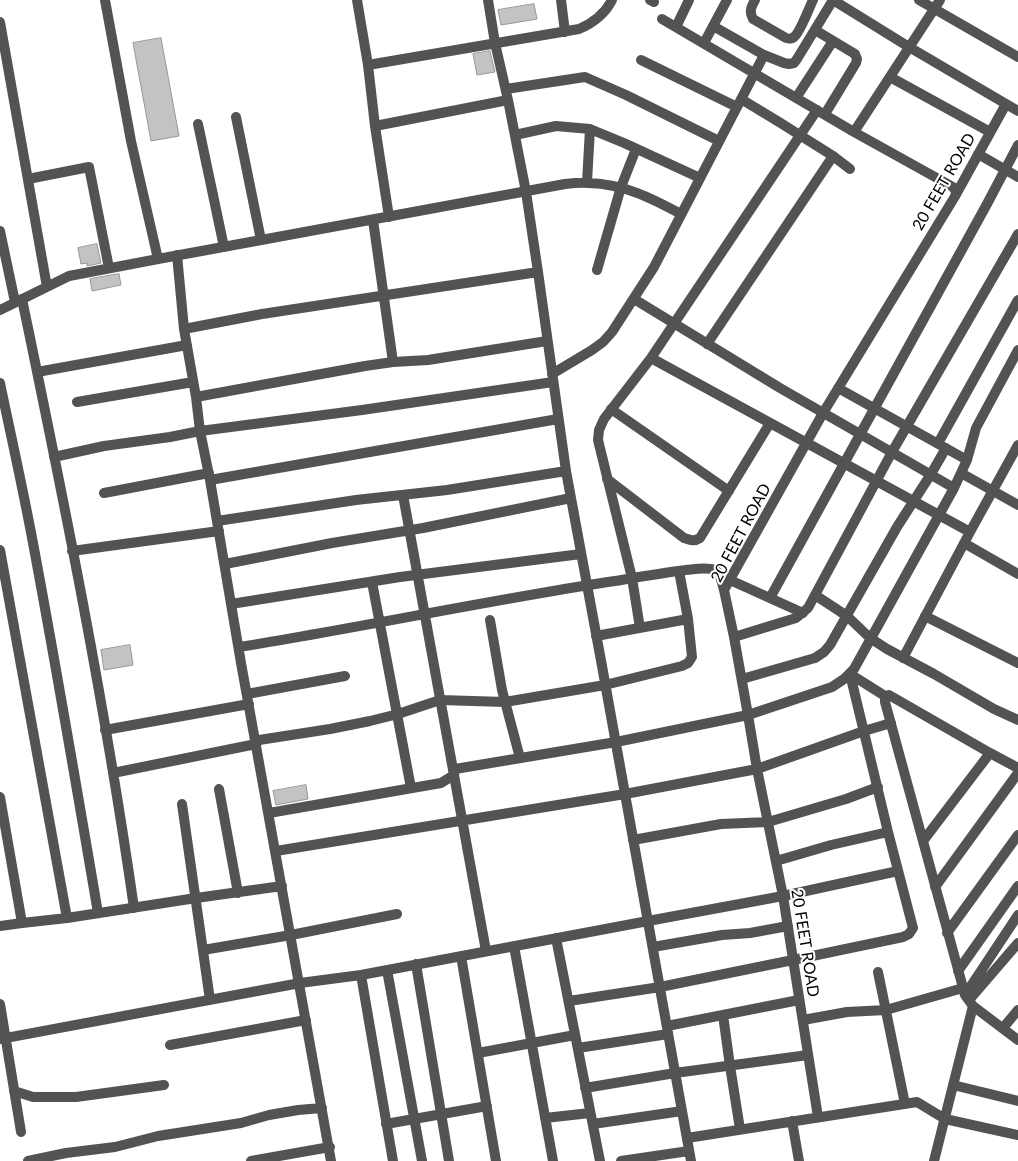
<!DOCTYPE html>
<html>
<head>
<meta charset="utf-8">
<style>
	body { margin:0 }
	canvas { display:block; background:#fff }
</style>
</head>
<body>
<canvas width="1018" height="1161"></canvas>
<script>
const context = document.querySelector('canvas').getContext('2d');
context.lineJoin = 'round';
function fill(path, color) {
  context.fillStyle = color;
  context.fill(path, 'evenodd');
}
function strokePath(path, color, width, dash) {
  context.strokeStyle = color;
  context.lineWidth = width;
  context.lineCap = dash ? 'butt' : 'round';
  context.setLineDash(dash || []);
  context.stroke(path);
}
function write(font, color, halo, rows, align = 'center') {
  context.font = font + ' Lato,sans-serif';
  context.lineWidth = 4;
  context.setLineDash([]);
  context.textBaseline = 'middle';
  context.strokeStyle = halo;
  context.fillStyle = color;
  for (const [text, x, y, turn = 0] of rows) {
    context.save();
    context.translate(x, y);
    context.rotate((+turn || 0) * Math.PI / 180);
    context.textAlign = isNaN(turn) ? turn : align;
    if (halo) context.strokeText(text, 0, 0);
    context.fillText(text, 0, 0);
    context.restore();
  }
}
const building = new Path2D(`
	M534,4L537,19L501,25L498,10Z
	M161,38L179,136L151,141L133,43Z
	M490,51L495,72L477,75L473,54Z
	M97,244L101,263L87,266V263L81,264L78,248Z
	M119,274L121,285L92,291L90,279Z
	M130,645L133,665L104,670L101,650Z
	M306,785L308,799L276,805L273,791Z`);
fill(building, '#c3c3c3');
strokePath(building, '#979797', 1);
strokePath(new Path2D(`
	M105,0L131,141L158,259
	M357,0L368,65L375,126L389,217
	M488,0L495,43L508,100L526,192L538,272L566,471L602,666L691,1161
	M561,0L565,32
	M650,0L654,2
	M755,0C751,7 749,12 753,19L786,38C790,39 791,39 794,37C800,33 809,8 813,0
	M919,0L1018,57
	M662,19L854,132L953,187L957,193
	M0,22L47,287
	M713,26L764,55L784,63L789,64L794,63L797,59L833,0L909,47L1018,111
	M676,27L689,0
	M815,30L855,54L857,59L856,63L825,114
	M704,43L727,0
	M641,60L737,107
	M368,65L579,29C593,23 605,14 612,0
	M890,77L990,132
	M506,89L585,77L626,95L719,141
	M796,98L833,41
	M741,99L779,122L833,156L850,169
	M236,117L261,240
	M198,124L224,247
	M375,126L508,100
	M590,129L624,143L700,178
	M854,132L940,0
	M515,135L556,126L590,129L587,182
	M978,154L1018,177
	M28,179L89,167L109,268
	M373,220L393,362
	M0,231L15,302
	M177,255L184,329L196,397L200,431L210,480L241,663L331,1161
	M597,270L621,187L636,149
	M22,299C64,501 105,704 134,908
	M634,299L780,388L954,488
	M0,310L69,276L158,259L565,184C573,183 581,182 589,183C624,184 651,198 681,214
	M184,329L262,314L538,272
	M707,344L833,156
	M651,358L970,532
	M37,372L187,345
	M552,374L592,350L603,342L612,332L654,267L764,55
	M0,383C11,436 23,489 33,543C56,666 77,789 98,913
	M838,388L967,460
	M196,397L365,366L393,362L428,360L547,341
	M77,402L193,382
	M611,409L729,491
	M937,443L941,438L1018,300
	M54,457L104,446L170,437L200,431L362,410L553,382
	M961,473L1018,505
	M607,479L684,538C690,540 694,542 700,538L770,423
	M210,480L558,419
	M104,493L209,473
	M403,495L486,951
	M217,521L356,500L447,490L566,471
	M964,543L1018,574
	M0,550L67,918
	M72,551L219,531
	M225,564L332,543L423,528L571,498
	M730,580L803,613
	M372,582L411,788
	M724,590L823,413L954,198L1006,104
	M815,595L847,616L870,638L887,649L934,674L994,709L1018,720
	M770,598L987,204L1018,145
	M231,604L400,577L581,554
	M925,616L1018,663
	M490,620L502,690L520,758
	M640,628L632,578L598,440L599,430L604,419L651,358L817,110
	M596,636L688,619
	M734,637L796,618L808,608L892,452L1018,234
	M239,647C364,627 489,600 615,581C639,577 662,573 686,570C696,569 706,567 716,570L720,576L724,590L734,637L748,715L757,769L783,896L818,1117
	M903,658L970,532L1018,445
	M850,674L885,696
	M742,679L815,658L824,652L830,645L897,527L931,474L946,448
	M247,694L345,676
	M105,730L249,704
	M1018,768L990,753L889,695L885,696V702L965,995L973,1006L1018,1040
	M113,773L256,744L259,740L330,729L370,721L398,714L440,700L505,702L605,685L682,666L688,663L692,657L688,619L679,571
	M219,789L238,893
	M0,797L22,923
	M182,804L210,1000
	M269,813L441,783L454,775L455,769L616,742L748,715L832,687L844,679L854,669L954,488L967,460L976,428L1018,350
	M633,840L721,824L768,822L846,799L878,787
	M923,841L990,753
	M276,851L625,794L757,769L864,731L891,723
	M776,861L831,845L888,832
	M935,887L1018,773
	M0,926L22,923L67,918L196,898L282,886
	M947,933L1018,835
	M556,938L600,1161
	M514,946L553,1161
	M653,947L722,935L750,933L788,926
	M203,950L291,935L397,914
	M461,956L496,1161
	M416,964L449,1161
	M387,970L422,1161
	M958,971L1018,886
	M878,972L905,1104
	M361,975L393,1161
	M967,992L1018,915
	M969,1000L1018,943
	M569,1001L660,987L793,960L903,937L909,934L913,928L888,832L850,674
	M0,1004L21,1132
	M723,1015L730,1066L740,1129
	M803,1020L847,1012L886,1010L963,988L971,987
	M667,1026L799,1000
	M1003,1028L1018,1010
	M0,1039L300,983L361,975L648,921L783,896L898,871
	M170,1045L306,1020
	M578,1048L668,1034
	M478,1053L575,1035
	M953,1085L1018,1101
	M585,1088L675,1073L808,1055
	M14,1091L33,1097H76L164,1085
	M545,1118L590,1113
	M792,1121L799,1161
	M386,1124L487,1106
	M593,1124L682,1111
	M687,1138L917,1102L945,1119L1018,1135
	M28,1161L66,1153L115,1147L158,1136L241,1123L269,1115L298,1110L322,1108
	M251,1161L330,1147
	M621,1161L689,1151
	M934,1161L973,1006`), '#535353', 10);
write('16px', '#000', '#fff', [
	["20 FEET ROAD",944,182,-60],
	["20 FEET ROAD",741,533,-62],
	["20 FEET ROAD",805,943,81]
]);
</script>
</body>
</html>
